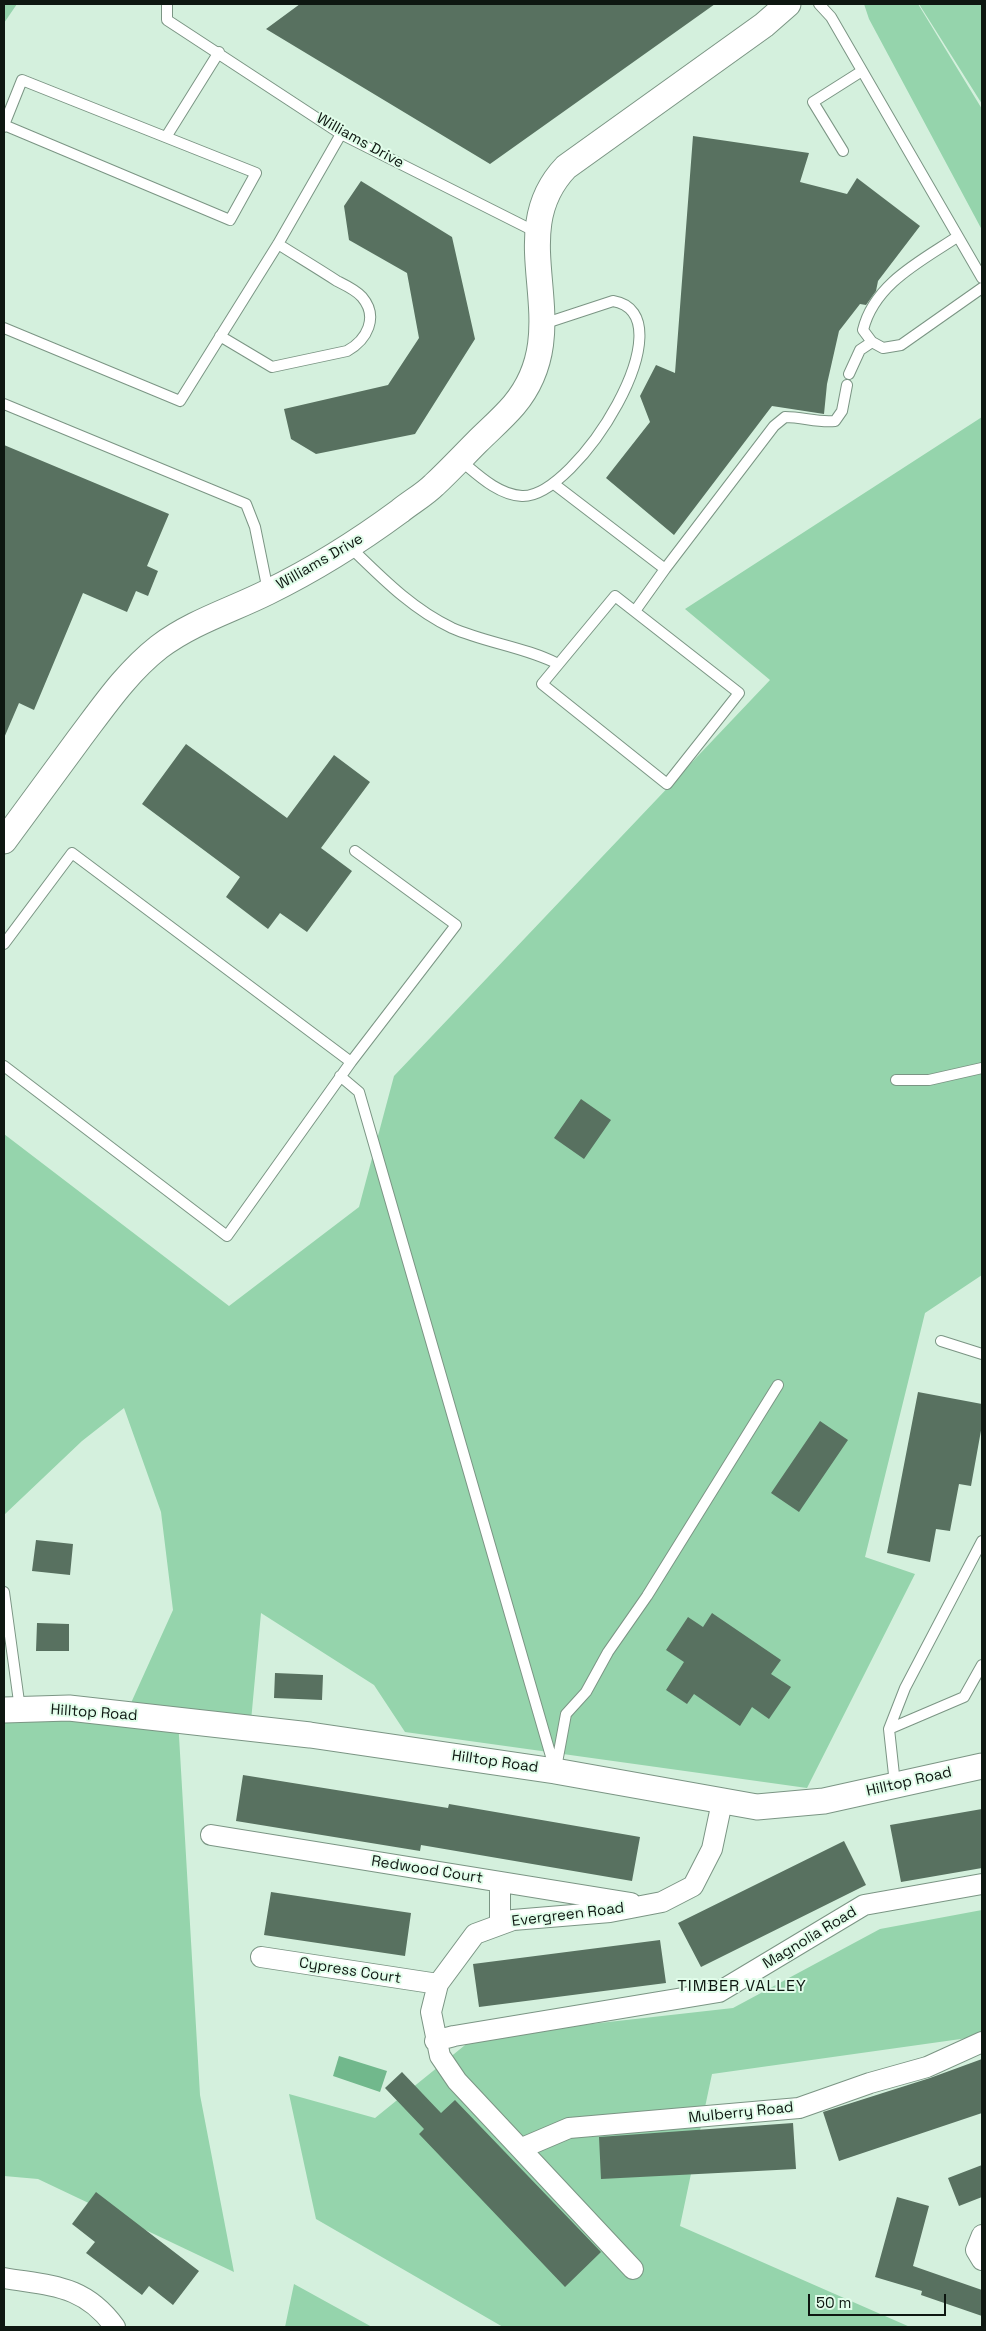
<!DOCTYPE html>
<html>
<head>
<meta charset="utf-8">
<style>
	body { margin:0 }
	#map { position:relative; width:986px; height:2331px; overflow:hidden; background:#d4f0dd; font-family:"Space Grotesk",sans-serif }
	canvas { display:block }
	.frame { position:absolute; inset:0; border:5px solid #0e1711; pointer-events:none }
	.scale { position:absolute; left:808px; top:2294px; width:138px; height:22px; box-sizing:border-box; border:2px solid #0e1711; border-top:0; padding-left:6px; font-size:15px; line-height:18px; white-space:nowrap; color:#0e1711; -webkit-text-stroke:4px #e1fdea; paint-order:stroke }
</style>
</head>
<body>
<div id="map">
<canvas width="986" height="2331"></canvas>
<div class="frame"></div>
<div class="scale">50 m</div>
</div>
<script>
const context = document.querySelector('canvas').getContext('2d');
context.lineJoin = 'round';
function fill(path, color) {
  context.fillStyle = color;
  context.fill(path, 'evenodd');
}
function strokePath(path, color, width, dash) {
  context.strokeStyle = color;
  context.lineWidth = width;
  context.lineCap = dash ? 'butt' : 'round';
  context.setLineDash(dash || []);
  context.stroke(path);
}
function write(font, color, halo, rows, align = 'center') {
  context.font = font + ' "Space Grotesk",sans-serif';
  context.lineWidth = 4;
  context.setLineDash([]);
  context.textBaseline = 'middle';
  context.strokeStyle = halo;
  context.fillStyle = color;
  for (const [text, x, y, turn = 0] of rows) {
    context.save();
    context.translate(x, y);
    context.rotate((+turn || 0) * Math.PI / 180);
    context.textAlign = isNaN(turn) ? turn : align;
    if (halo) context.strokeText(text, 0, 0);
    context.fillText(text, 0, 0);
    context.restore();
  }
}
fill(new Path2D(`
	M4,4H17L4,23Z
	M864,4H918L982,109V230L869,19Z
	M919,4H982V104Z
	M982,417V1275L925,1313L865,1557L915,1574L807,1788L405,1732L374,1685L261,1613L251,1721L178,1719L200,2095L234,2272L38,2179L4,2176V1720L126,1714L173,1610L161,1512L124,1408L82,1441L4,1515V1134L229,1306L359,1207L394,1076L770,680L685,609Z
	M982,1910V2036L712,2074L680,2226L910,2327H503L316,2219L289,2094L375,2118L475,2037L733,2008L880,1929Z
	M294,2284L372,2327H285Z`), '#95d4ac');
fill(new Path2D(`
	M339,2056L387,2071L380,2092L333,2076Z`), '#71b88c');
fill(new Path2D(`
	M300,4H715L490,164L266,29Z
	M693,136L809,153L800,182L847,194L857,178L920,226L878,281L876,291L866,305L860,304L839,331L827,384L824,414L772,406L674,535L606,478L650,422L640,396L656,365L675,373Z
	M361,181L452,237L475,339L415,434L316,454L291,439L284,409L388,385L419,338L407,273L349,240L344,206Z
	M4,445L169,514L147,566L158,571L148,596L136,591L127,612L83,593L34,710L19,703L4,738Z
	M186,744L287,818L334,755L370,782L321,848L352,871L307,932L280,913L268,929L226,897L240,877L142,804Z
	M581,1099L611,1120L584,1159L554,1138Z
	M918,1392L982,1404V1425L971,1486L959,1484L950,1531L936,1529L930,1562L887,1553Z
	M820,1421L848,1440L799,1512L771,1493Z
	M36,1540L73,1544L70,1575L32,1571Z
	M712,1613L781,1660L771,1674L791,1687L769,1719L752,1707L740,1726L694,1694L687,1704L666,1690L684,1662L666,1650L688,1617L703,1627Z
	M37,1623L69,1624V1651H36Z
	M275,1673L323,1675L322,1700L274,1698Z
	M243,1775L448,1808L449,1804L640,1837L632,1881L421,1845L420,1851L236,1821Z
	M982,1809V1868L901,1882L890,1825Z
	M844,1841L866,1885L701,1967L678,1923Z
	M271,1892L411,1913L405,1956L264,1935Z
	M660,1940L666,1983L479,2007L473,1964Z
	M982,2059V2113L839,2161L823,2112L930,2078Z
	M402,2072L441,2113L455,2100L601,2252L565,2287L419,2134L424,2129L385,2088Z
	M793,2123L796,2169L601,2179L599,2137Z
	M982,2165V2197L959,2206L948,2178Z
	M96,2192L199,2271L173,2305L149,2286L142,2295L86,2253L95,2242L72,2224Z
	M897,2197L929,2206L913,2266L982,2290V2316L921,2295L922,2291L875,2277Z`), '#587160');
const service = new Path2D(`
	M167,4V20L341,134L536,232
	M819,4L831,17L982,278
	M4,127V125L22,80L256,173L230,220L4,125
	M166,137L219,52
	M843,151L813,102L862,71
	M957,237C921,261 874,284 863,330L872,342L883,348L901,345L982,288
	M4,328L180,401L278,244L341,134
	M220,336L272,367L347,351C367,340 379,317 362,297C356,290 345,285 337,281C317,268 297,256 278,244
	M849,374L860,350L872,342
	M4,404L246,504L255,527L268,591
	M460,460C477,474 498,495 522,496C577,498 691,314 613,301L543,324
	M554,484L665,569L635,611
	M350,547C382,578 412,609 452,628C486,643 525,647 558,664
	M665,569L774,426L785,417C803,417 818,423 835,421L842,411L847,385
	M615,596L739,693L667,784L542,684Z
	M4,944L72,853L351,1062L227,1236L4,1066
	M351,1062L456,925L355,851
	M340,1076L359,1092L555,1770
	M896,1080H929L982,1068
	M941,1341L982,1354
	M4,1592L20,1709
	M889,1729L964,1697L982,1665
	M556,1768L566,1714L586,1692L608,1652L647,1596L778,1385
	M895,1784L889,1729L905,1688L982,1541`);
const minor = new Path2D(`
	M211,1835L631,1903
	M500,1882V1924
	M261,1957L438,1984
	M435,2041L454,2036L719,1992L864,1905L982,1884
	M522,2148L569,2128L799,2108L870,2083L927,2067L982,2042
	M982,2235L976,2250L982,2260
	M633,2269L457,2081L440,2056L431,2012L438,1984L475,1934L513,1920L610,1912L662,1902L693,1886L712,1849L722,1802
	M4,2278C50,2286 84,2284 115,2327`);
const tertiary = new Path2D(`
	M4,841C29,807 54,773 79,739C104,706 126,673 159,647C192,622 232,610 268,592C315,569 358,542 400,511C411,502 424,495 434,485C449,471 463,456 477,442C489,430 503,418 514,405C580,326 499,237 566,167L764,25L788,4
	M4,1710L69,1708L310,1735L555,1771L757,1807L824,1801L982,1766`);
strokePath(service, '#7b9584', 12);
strokePath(minor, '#7b9584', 22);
strokePath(tertiary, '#7b9584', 27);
strokePath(service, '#fff', 10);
strokePath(minor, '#fff', 20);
strokePath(tertiary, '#fff', 25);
write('15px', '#0e1711', '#e1fdea', [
	["Williams Drive",360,141,29],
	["Williams Drive",320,562,-30],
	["Hilltop Road",94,1713,4],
	["Hilltop Road",495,1762,8],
	["Hilltop Road",909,1782,-13],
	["Redwood Court",427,1870,9],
	["Evergreen Road",568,1915,-7],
	["Magnolia Road",810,1938,-31],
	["Cypress Court",350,1971,9],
	["Mulberry Road",741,2113,-6]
]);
context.letterSpacing = '1px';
write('16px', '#0e1711', '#e1fdea', [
	["TIMBER VALLEY",742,1987]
]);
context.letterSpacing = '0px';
</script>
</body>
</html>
